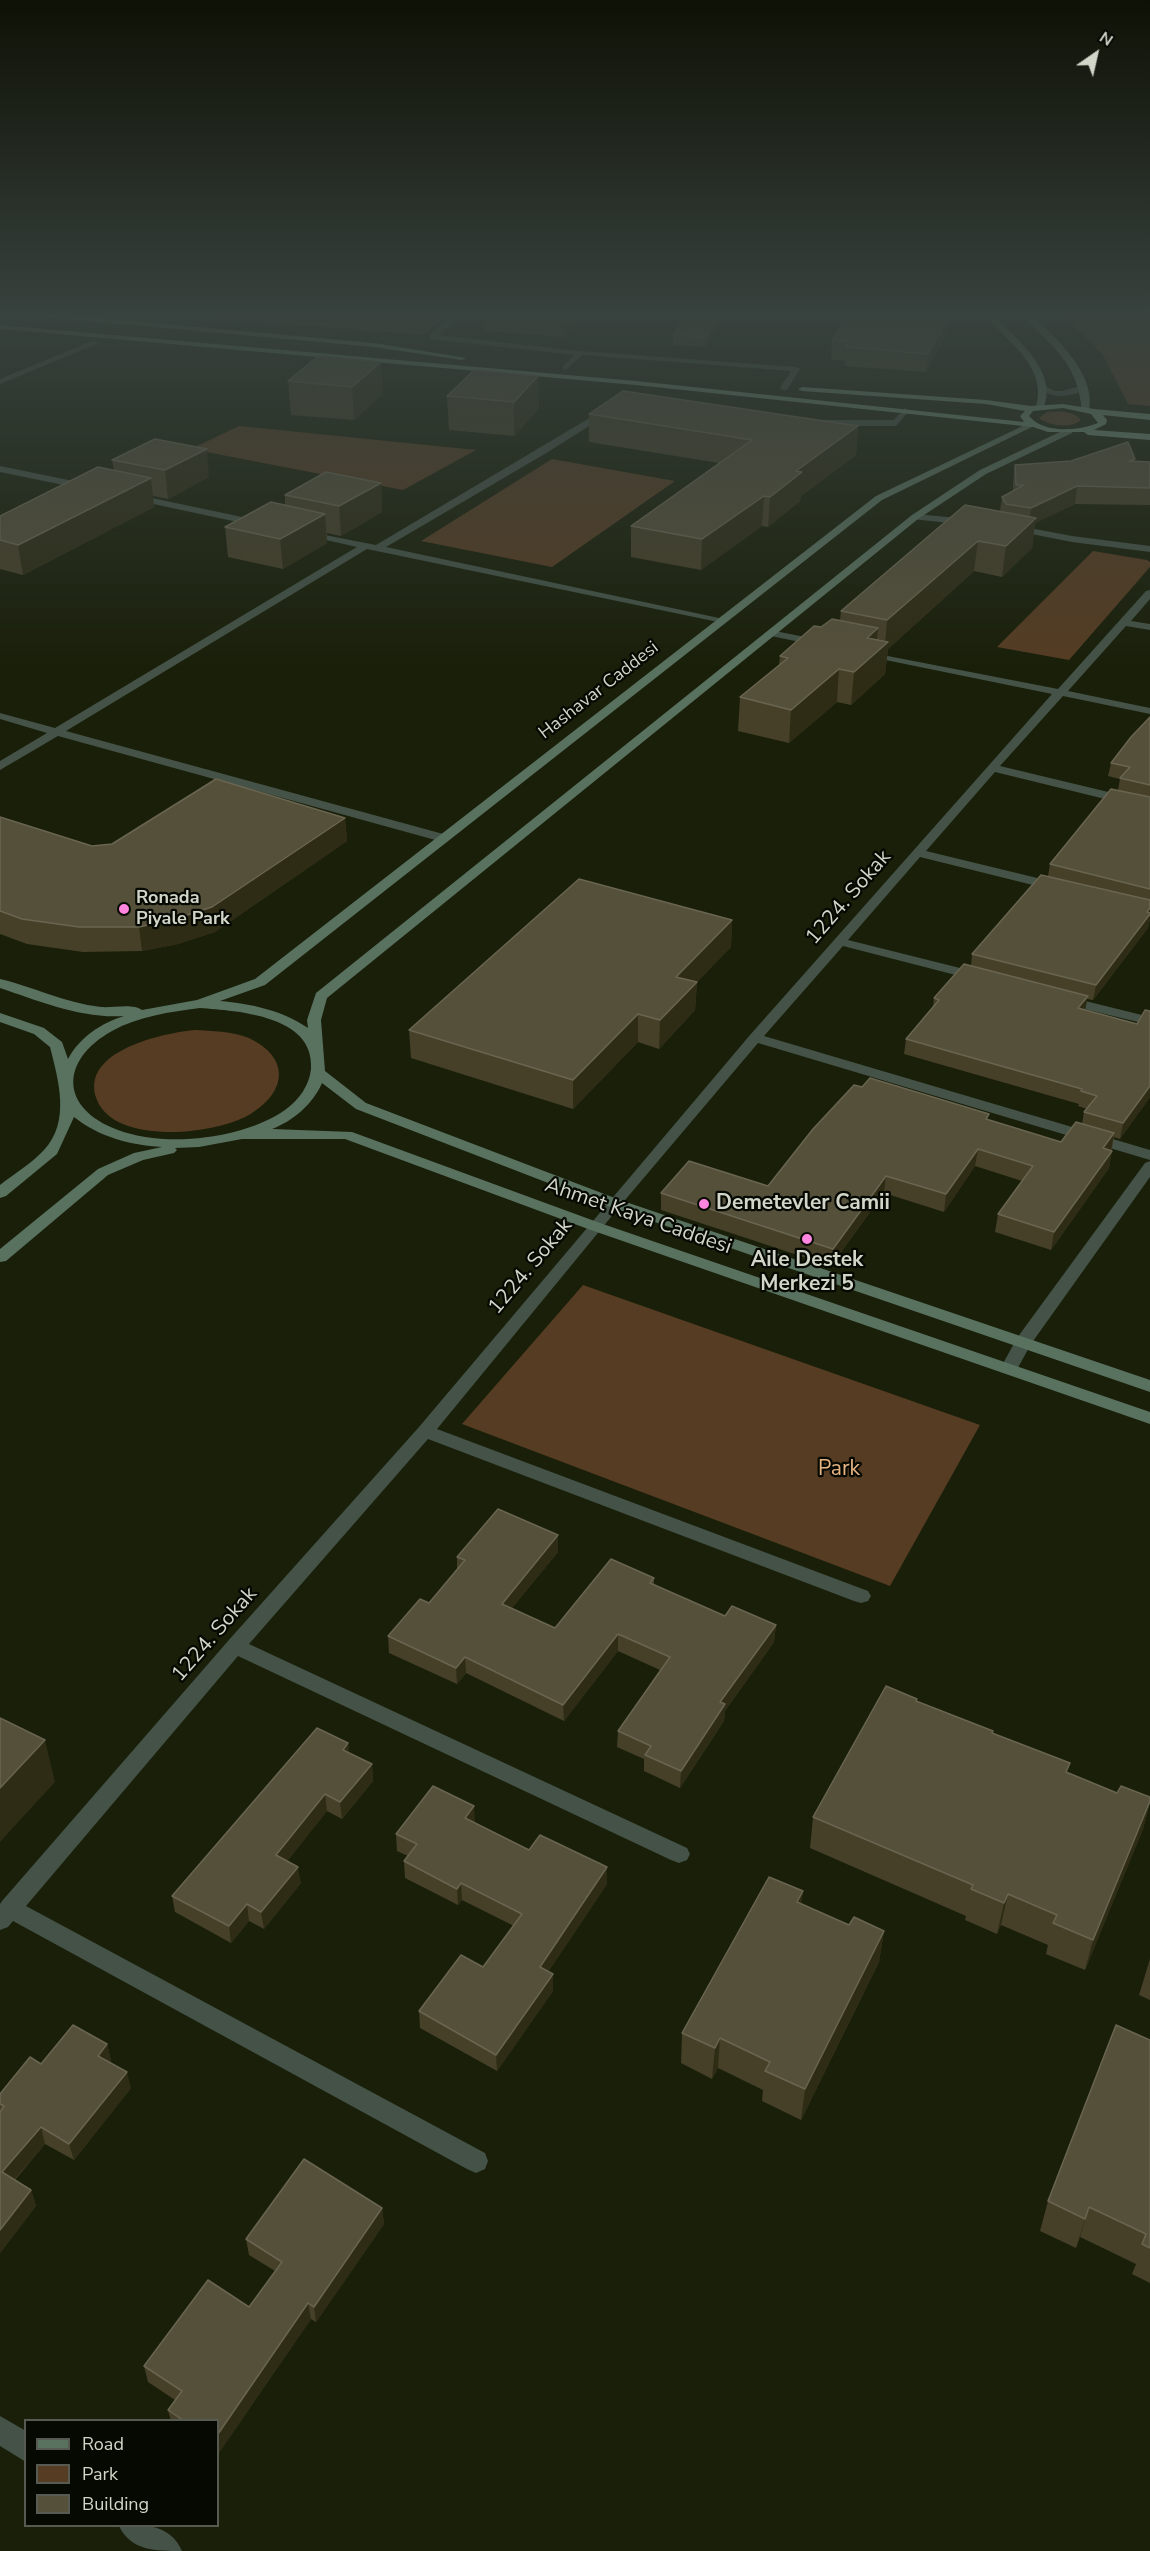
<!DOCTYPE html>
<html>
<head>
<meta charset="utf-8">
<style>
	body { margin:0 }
	#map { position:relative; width:1150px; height:2551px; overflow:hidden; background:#191f09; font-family:"Nunito Sans",sans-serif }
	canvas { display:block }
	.legend { position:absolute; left:24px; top:2419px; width:195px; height:108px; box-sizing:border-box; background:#060802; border:2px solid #575a51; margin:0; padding:8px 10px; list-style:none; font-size:18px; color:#d1d6c8 }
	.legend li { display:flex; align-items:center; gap:12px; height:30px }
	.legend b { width:30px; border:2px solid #575a51 }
	.north { position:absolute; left:1066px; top:24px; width:60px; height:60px; -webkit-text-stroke:4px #060802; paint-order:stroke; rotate:34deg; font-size:16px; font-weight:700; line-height:24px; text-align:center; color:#d1d6c8 }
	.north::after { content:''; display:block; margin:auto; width:21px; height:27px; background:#d1d6c8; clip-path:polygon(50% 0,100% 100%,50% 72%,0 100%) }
</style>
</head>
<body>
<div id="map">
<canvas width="1150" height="2551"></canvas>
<ul class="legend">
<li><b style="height:8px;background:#59715f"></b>Road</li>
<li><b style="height:16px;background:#553c22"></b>Park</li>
<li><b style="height:16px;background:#55503a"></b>Building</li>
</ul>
<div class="north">N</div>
</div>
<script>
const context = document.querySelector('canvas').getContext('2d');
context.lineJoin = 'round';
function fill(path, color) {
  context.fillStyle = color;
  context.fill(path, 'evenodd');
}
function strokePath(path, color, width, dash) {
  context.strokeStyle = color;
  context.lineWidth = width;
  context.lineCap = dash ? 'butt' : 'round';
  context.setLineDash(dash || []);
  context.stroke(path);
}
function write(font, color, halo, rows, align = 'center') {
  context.font = font + ' "Nunito Sans",sans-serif';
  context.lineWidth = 4.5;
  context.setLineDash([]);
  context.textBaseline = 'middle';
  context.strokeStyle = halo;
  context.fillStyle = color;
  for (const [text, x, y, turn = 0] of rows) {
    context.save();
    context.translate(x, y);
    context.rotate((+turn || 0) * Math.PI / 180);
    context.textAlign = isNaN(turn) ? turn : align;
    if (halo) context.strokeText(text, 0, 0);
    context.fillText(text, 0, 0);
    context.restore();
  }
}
fill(new Path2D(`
	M159,314H446L423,335Z
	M1062,314H1150V406L1128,404L1103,355Z
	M1047,412C1059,411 1073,410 1081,420C1071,429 1049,426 1039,418Z
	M239,426L476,450L403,490L191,449Z
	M552,459L675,481L552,567L421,541Z
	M1093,551L1147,560L1150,562V567L1069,660L997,647Z
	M195,1030C212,1031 232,1031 249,1038C289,1057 288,1090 252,1113C219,1135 115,1146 97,1100C78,1051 163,1033 195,1030Z
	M583,1285L980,1425L890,1586L462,1424Z`), '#553c22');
fill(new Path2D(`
	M454,314H462L439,335L580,351L796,367L800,369L787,390H784L780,388L791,371L582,355L566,370L562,368L574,355L430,339V335Z
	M899,314L992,316L996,318L992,320L903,316Z
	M92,341L99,343L0,384V379Z
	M608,407L611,408V412L548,452L386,547L719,618L723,619V623L367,549L66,731L447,835L449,838L447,841H439L58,736L0,770V761L47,733L0,719V713L55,728L357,547L304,535V531L376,545Z
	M905,408L909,411L896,426H814L810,423L814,420H894Z
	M0,466L88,484L93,487L88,490L0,472Z
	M133,494L261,521L266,524L261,527L130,499L128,497Z
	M915,514L968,519L973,522L968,525L912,519V515Z
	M1014,525L1072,536L1150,546V552L1072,542L1011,530L1009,528Z
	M1150,590V599L1131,621L1150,624V630L1126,626L1068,691L1150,708V714L1063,696L1000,766L1150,802V810L995,772L926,851L1062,884L1063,887L1062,890L1057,891L920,857L848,940L984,974L986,977L984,980L979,981L843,946L764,1036L1150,1150V1160L758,1043L620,1206L437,1429L868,1591L871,1596L868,1601L861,1603L854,1601L428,1439L249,1644L687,1848L690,1854L687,1860L679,1863L671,1860L238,1656L26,1906L485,2153L488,2161L485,2169L476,2173L467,2169L13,1921L8,1927L0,1930V1904L2,1901L228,1641L419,1427L750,1035L1052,694L866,656L862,655V651L1058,689L1146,591Z
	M770,630L820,640L825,643L820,646L766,635L765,633Z
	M1065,996L1150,1017V1025L1060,1003L1058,1000L1060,997Z
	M1150,1161V1177L1031,1344L1015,1373H1003L1000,1369L1017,1338L1145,1163Z
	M0,2416L26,2431V2462L0,2446Z
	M119,2526C144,2523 171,2525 182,2551C156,2551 131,2551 119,2526Z`), '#445247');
fill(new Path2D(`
	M1042,385L1055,391H1062L1084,385L1088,387C1073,398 1054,399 1039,389V385Z`), '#445247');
fill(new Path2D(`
	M984,314H992C1015,338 1060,371 1043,409L1036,407C1048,366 1007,342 984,314Z
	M1022,314H1030C1055,337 1097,373 1089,412L1082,410C1077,361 1052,348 1022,314Z
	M1029,423L1036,425L882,500L265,985L220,1001C252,1004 281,1010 308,1028L307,1020L316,993L912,515L980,470L1066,429H1072V433L986,474L918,519L327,998L321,1020L325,1071L366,1103L620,1200L1150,1380V1392L608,1206L356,1109L322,1083C313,1104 293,1121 272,1129L352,1132L600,1223L1150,1412V1424L588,1229L345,1139H242L199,1147L175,1148L177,1150L174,1153L143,1160L108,1175L6,1261L0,1262V1249L98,1169L134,1153L162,1147C130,1145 99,1137 74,1117L57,1154L6,1196L0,1198V1185C14,1174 32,1163 44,1150C71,1121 58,1079 50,1047L34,1034L0,1022V1013L44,1028L62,1042L68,1059C79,1038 101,1023 124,1016C82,1019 39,1001 0,988V979C34,987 65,1003 101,1007C113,1008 133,1003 142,1010L197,1000L255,979L876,496ZM200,1008C237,1011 315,1015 311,1069C309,1086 299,1100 285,1110C243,1139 166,1148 118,1130C59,1108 60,1060 112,1031C139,1016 170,1012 200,1008Z`), '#59715f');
fill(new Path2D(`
	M30,314H56L374,343L466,358L462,360L374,347L34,316Z
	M0,325L636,381L1024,422L1020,416L1025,411L986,404L802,391L798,389L802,387L986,400L1031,406L1063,404L1094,409L1150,414V420L1103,415L1107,420L1106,424L1094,430L1150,434V440L1088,435L1084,432H1048L1033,427L636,385L0,329ZM1063,408L1091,414L1098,423C1079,431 1044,434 1029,416L1033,411Z`), '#71927a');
fill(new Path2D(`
	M485,314H585L564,337L483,331L482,316Z
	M728,314L705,347L673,345V335Z
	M849,314H947V333L926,372L844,366L845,361L831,359L832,341Z
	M318,356L383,394L354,420L291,415L288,381Z
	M538,376L539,409L514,436L449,430L447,396Z
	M589,414L858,426L856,455L801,496L800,501L768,527L762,526L701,570L631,557V526L719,463L589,442Z
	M112,460L209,477L168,499L153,496L154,507L23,575L0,569V516L114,470Z
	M1134,462H1150V505L1075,504L1035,523L1032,548L1002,577L974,571L888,649L885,674L851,705L837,702L789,743L738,731L740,697L779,665L780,656L821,627L840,620L841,611L1000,511L1002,497L1013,491V482L1015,465Z
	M381,483L382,512L341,536L327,533V543L283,569L228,557L225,527L285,506V495Z
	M1150,717V919L1148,928L1093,1000L1087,999L1085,1010L1137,1024L1150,1011V1009V1097L1120,1139L1114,1137L1109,1168L1051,1250L995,1232L998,1214L1022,1181L975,1166L944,1212L884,1193L831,1266L661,1210V1193L768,1186L989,1120L1061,1142L1082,1124L1084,1112L1087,1109L1078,1106L1079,1104L904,1054L906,1039L933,1007L934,998L971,966L972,954L1048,876L1050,864L1118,790L1120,779L1108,776L1111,763Z
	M0,817L92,846L345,818L347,841L215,932L178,944L142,951L83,952L27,944L0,934Z
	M732,920L731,947L697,982L695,1010L659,1049L638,1042L573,1109L411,1058L409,1030Z
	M558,1535V1552L512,1608L555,1628L654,1578V1585L725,1616L776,1625L774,1642L725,1711L724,1721L680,1788L644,1771V1759L617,1747L618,1731L660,1670L618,1651L564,1721L466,1673L457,1684L389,1653L388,1636L429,1603L457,1570V1557Z
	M917,1699L916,1701L993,1734L1068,1773L1117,1793L1150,1797V1802L1143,1829L1085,1970L1046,1954L1048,1945L1001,1925L997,1934L965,1920L966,1916L810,1848L813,1817Z
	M348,1743L349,1753L372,1764L373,1781L342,1819L327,1811L287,1861L301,1883L264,1929L249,1921L231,1943L175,1912L172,1896Z
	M475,1823L529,1850L607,1884L548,1972L553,1974V1991L497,2071L420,2028L419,2011L483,1967L514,1926L462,1900L458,1905L405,1878L404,1861L408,1856L397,1851L396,1834Z
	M803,1891L801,1903L849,1925L884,1931L879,1962L801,2120L762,2101L763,2090L718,2068L712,2079L681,2063L682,2033Z
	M1150,1959V2000L1139,1995Z
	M1150,2040V2283L1132,2274L1136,2264L1080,2237L1076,2248L1040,2231L1048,2201Z
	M107,2044L111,2061L110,2062L131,2088L74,2160L45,2144L15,2180L31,2190L36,2206L0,2253V2094L41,2064Z
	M382,2208L384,2224L316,2322L311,2319L218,2454V2421H171L168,2410L175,2400L148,2382L144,2366L249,2307L275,2271L249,2255L246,2239Z`), '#464029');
fill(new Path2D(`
	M572,314H585L564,337V322Z
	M721,314H728L705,347V337Z
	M946,314H947L946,321L949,315L947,333L926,372L928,354Z
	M381,362L383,394L354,420L352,387Z
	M538,376L539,409L514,436V402Z
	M858,426L856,455L801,496L800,501L768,527L770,497L796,471Z
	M207,449L209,477L168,499L165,470Z
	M151,478L154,507L23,575L18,545Z
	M381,483L382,512L341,536L339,506Z
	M1077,486L1075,504L1035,523L1032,548L1002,577L1006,546L1029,524L1031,508Z
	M764,496L762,526L701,570L702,539Z
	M325,514L327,543L283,569L280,539Z
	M978,541L974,571L888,649L885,674L851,705L854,672L867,638L878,628L876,653L885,645L887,620Z
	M839,669L837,702L789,743L791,710Z
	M345,818L347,841L215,932L178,944L142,951L139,927Z
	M1150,908V919L1148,928L1093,1000L1096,985Z
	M732,920L731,947L675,1005L676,977Z
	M697,982L695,1010L659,1049L660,1020Z
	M1088,996L1085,1011L1078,1008Z
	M638,1014V1042L573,1109V1080Z
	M1150,1086V1097L1120,1139L1123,1123Z
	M1114,1133L1111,1151L1103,1148Z
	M978,1149L975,1166L944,1212L946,1194Z
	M1112,1151L1109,1168L1051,1250L1054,1232Z
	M886,1176L884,1193L831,1266L833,1249Z
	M558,1535V1552L502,1620V1604Z
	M776,1625L774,1642L725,1711L724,1721L680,1788L681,1771L720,1702Z
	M618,1634V1651L564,1721L563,1705Z
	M465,1657L466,1673L457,1684L456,1668Z
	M45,1740L55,1782L0,1842V1788Z
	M348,1743L350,1760L343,1750Z
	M372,1764L373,1781L342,1819L340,1802Z
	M325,1794L327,1811L279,1872L276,1855Z
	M1150,1801L1143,1829L1085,1970L1093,1940Z
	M474,1806L475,1823L465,1818Z
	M298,1867L301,1883L264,1929L261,1912Z
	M607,1867V1884L540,1984V1967Z
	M461,1883L462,1900L458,1905L457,1889Z
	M803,1891L799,1922L797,1902Z
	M1008,1894L1001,1925L997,1934L1004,1903Z
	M247,1904L249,1921L231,1943L229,1926Z
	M884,1931L879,1962L801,2120L805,2089Z
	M553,1974V1991L497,2071L496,2055Z
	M720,2038L718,2068L712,2079L715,2048Z
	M107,2044L111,2061L102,2072L98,2056Z
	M127,2072L131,2088L74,2160L69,2144Z
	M41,2127L45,2144L7,2188L2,2172Z
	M31,2190L36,2206L0,2253V2230Z
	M1089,2207L1080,2237L1076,2248L1085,2219Z
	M382,2208L384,2224L316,2322L314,2307Z
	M308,2303L311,2319L218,2454V2434Z`), '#2e2c15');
const building = new Path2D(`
	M485,314H572L564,322L482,316Z
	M689,314H721L705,337L673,335Z
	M849,314H946L945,315H949L928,354L846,347L849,342L832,341Z
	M318,356L381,362L352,387L288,381Z
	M474,370L538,376L514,402L447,396Z
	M623,391L858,426L796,471L802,472L770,497L764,496L702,539L631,526L752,440L589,414Z
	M155,439L207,449L165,470L112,460Z
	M1128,442L1135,459L1129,461L1150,462V488L1077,486L1031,508L1006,504L1002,497L1024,485H1016L1015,465L1071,461Z
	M98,467L151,478L18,545L0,540V516Z
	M326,472L381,483L339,506L285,495Z
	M271,502L325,514L280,539L225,527Z
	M965,505L1036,518L1006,546L978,541L887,620L841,611Z
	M832,619L878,628L867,638L888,642L854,672L839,669L791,710L740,697L788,658L780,656L814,626L821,627Z
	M1150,717V785L1120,778L1130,767L1111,763L1131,737Z
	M216,779L345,818L212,907L175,919L139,927H79L22,919L0,911V817L92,846L112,844Z
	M1111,789L1150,797V889L1050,864Z
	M1041,875L1150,900V908L1147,912L1150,913V914L1096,985L972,954Z
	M579,879L732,920L676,977L697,982L660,1020L638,1014L573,1080L409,1030Z
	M964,964L1088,996L1078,1008L1137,1024L1145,1010L1150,1011V1086L1123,1123L1084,1112L1097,1096L1081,1091L1082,1089L906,1039L939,1000L934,998Z
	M870,1078L989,1114L986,1119L1061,1142L1076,1122L1114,1133L1103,1148L1112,1151L1054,1232L998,1214L1033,1166L978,1149L946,1194L886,1176L833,1249L661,1193L689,1161L768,1186L813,1129L854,1085L862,1087Z
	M498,1509L558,1535L502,1604L555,1628L611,1559L654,1578L650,1583L725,1616L732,1606L776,1625L720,1702L725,1704L681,1771L645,1755L651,1746L618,1731L670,1657L618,1634L563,1705L465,1657L456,1668L388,1636L420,1599L429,1603L465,1560L457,1557Z
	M886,1686L917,1699L916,1701L993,1731L992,1733L1070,1763L1066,1772L1117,1793L1121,1786L1150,1797V1801L1093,1940L1053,1923L1057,1915L1008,1894L1004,1903L971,1889L973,1885L813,1817Z
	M0,1718L45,1740L0,1788Z
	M317,1728L348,1743L343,1750L372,1764L340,1802L325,1794L276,1855L298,1867L261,1912L247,1904L229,1926L172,1896Z
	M433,1786L474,1806L465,1818L529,1850L540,1835L607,1867L540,1967L553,1974L496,2055L419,2011L461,1955L483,1967L522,1914L461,1883L457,1889L404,1861L417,1844L396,1834Z
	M769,1877L803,1891L797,1902L849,1925L854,1917L884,1931L805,2089L765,2071L770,2062L720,2038L715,2048L682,2033Z
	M73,2025L107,2044L98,2056L127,2072L69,2144L41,2127L2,2172L31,2190L0,2230V2112L4,2106L0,2104V2094L30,2057L41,2064Z
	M1116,2025L1150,2040V2248L1142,2244L1146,2234L1089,2207L1085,2219L1048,2201Z
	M304,2159L382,2208L314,2307L308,2303L218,2434V2421H184L168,2410L182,2391L144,2366L208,2280L249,2307L282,2262L246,2239Z`);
fill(building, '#55503a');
strokePath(building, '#696550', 1.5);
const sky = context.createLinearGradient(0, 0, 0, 671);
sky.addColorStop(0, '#0e1105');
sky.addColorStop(0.47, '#38423e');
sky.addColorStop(1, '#38423e00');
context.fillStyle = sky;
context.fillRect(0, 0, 1150, 671);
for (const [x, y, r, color] of [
	[124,909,6,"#ff85de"],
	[704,1204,6,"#ff85de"],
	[807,1239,6,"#ff85de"]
]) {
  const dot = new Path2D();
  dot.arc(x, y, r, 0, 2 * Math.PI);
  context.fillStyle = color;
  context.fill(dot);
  strokePath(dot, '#060802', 2);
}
write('18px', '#d1d6c8', '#060802', [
	["Hashavar Caddesi",599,691,-38]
]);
write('bold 18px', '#d1d6c8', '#060802', [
	["Ronada",136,899],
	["Piyale Park",136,920]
], 'left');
write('21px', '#d1d6c8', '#060802', [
	["1224. Sokak",849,898,-49],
	["Ahmet Kaya Caddesi",638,1217,19],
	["1224. Sokak",531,1267,-50],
	["1224. Sokak",215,1635,-49]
]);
write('bold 21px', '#d1d6c8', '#060802', [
	["Demetevler Camii",716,1204],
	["Aile Destek",807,1261,"center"],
	["Merkezi 5",807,1285,"center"]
], 'left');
write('21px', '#e7b482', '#060802', [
	["Park",839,1470]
]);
</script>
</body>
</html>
